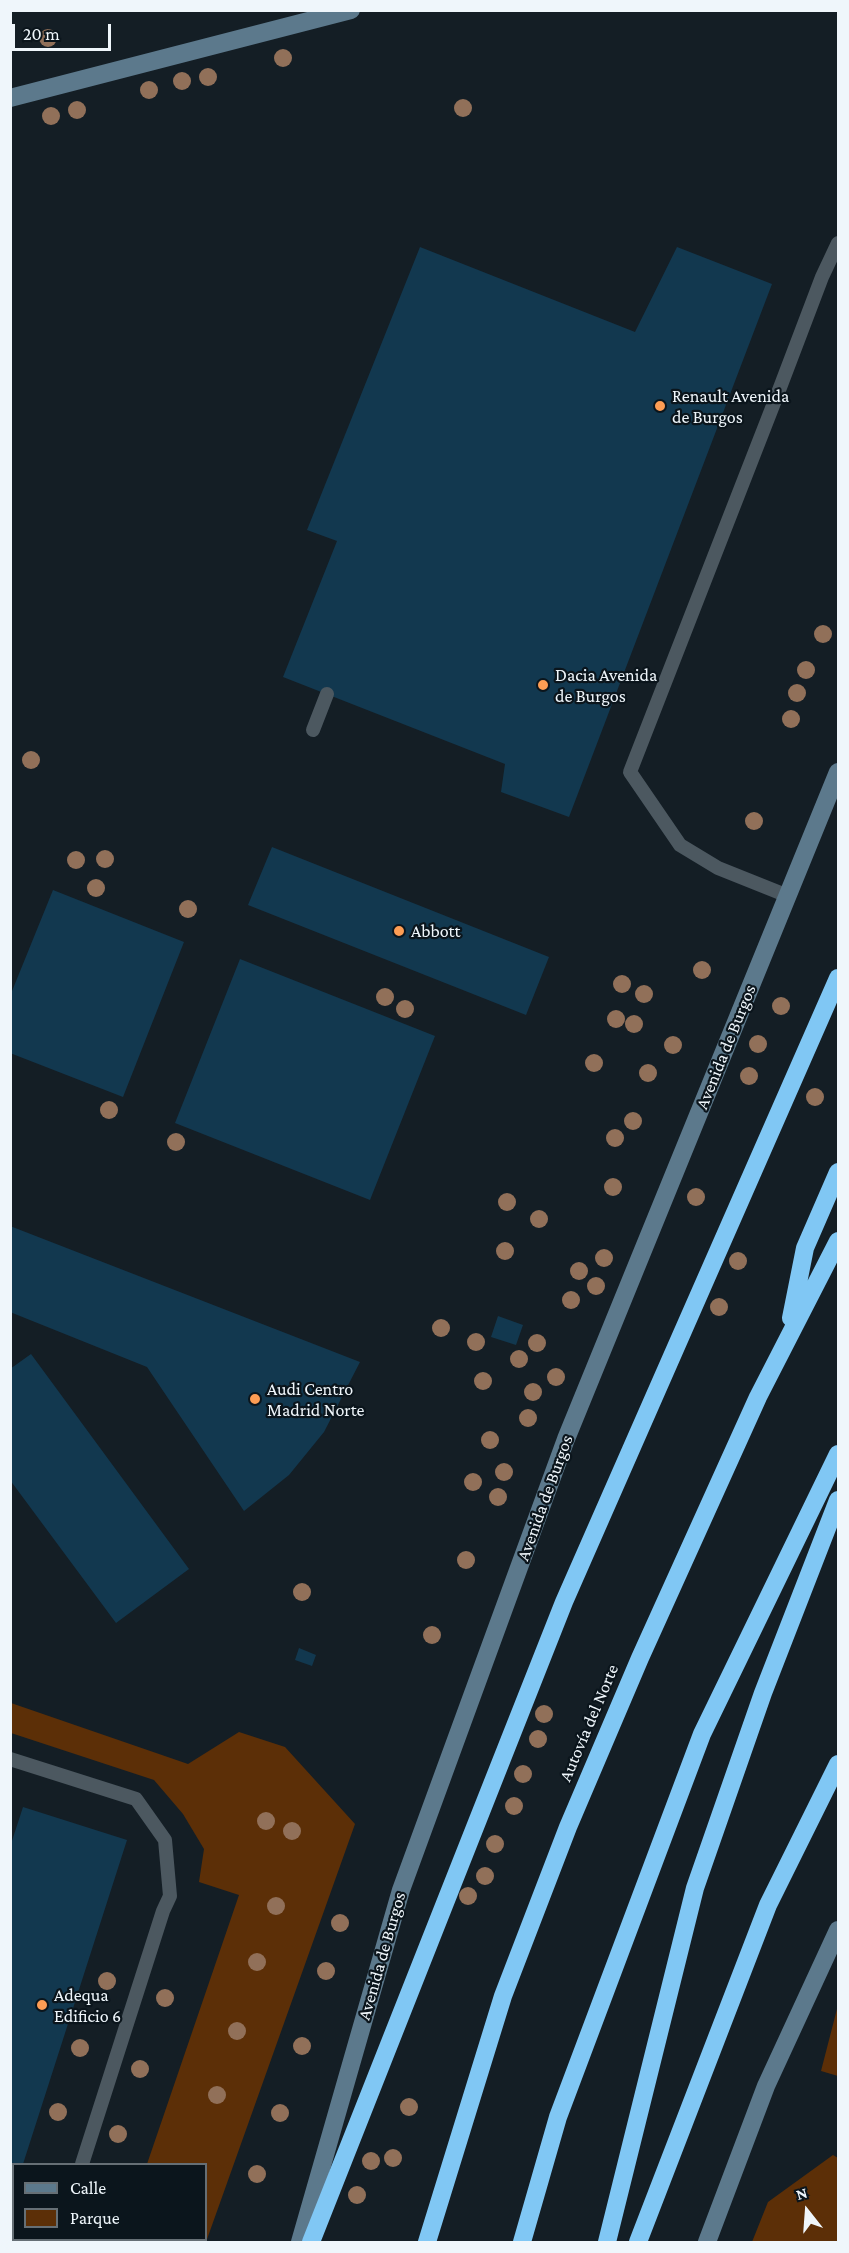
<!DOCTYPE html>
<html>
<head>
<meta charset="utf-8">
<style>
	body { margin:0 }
	#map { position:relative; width:849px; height:2253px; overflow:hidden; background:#141e25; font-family:"Crimson Pro",serif }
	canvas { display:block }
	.frame { position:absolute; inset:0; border:12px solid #eff6fb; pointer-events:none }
	.legend { position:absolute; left:12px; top:2163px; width:195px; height:78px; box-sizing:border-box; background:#0b151c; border:2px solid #666f75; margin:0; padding:8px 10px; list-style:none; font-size:18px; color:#eff6fb }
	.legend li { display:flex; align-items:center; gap:12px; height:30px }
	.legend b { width:30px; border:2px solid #666f75 }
	.north { position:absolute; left:777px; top:2181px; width:60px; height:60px; -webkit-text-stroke:4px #0b151c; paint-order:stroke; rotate:343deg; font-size:16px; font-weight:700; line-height:24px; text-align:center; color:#eff6fb }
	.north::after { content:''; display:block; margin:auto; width:21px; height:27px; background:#eff6fb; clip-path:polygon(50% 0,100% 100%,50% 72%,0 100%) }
	.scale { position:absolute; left:12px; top:24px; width:99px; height:27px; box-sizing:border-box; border:3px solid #eff6fb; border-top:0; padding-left:8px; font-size:18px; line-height:21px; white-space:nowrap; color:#eff6fb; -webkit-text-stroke:4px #0b151c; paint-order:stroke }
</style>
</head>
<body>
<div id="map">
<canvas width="849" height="2253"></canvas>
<div class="frame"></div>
<ul class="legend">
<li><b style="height:8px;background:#5c798c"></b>Calle</li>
<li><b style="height:16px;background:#5c2f07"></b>Parque</li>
</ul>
<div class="north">N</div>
<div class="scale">20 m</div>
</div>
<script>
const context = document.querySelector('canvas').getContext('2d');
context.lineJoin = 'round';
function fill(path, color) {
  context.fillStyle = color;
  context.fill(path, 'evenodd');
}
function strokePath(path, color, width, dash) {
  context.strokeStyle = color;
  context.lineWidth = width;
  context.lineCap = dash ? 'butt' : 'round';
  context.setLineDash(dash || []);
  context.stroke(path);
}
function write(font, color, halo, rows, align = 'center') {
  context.font = font + ' "Crimson Pro",serif';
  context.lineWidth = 4.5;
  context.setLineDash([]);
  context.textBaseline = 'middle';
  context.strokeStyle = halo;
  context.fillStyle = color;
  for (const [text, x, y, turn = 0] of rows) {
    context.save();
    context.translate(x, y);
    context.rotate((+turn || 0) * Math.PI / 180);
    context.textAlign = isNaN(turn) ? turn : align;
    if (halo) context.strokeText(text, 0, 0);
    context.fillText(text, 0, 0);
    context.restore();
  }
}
fill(new Path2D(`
	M11,1703L188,1764L239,1732L285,1747L355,1824L206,2242H120L121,2240H206V2164H147L239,1895L199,1882L204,1849L183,1814L154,1780L11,1733Z
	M838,2005V2076L821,2071Z
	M833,2155L838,2158V2242H752L768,2202Z`), '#5c2f07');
fill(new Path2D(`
	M420,247L635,332L677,247L772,284L569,817L501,792L505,764L283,677L337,541L307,530Z
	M272,847L549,957L526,1015L248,905Z
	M53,890L184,942L123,1097L10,1053V996Z
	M240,959L435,1036L370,1200L175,1123Z
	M10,1226L360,1362L324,1432L289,1475L244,1511L147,1367L10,1312Z
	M498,1316L523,1325L516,1345L491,1337Z
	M31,1354L189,1569L116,1623L10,1480V1369Z
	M299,1648L316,1655L312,1666L295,1660Z
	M23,1807L127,1840L23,2164H14V2195L11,2202L10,1847Z`), '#12384f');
strokePath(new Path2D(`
	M313,730L327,694
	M788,896L718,868L680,845L630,772L781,385L822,277L838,243
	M10,1759L136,1799L165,1840L170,1896L163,1911L82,2164
	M57,2242L58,2240`), '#4c5860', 14);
strokePath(new Path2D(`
	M10,98L351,10
	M300,2242L401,1890L566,1439L838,772
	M707,2242L766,2086L838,1930`), '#5c798c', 18);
strokePath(new Path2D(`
	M791,1318L805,1248L838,1172
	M311,2242L564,1602L838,978
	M427,2242L503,1996L568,1827L640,1658L758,1397L838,1241
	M522,2242L558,2117L702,1734L838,1454
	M607,2242L695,1888L763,1693L838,1500
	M638,2242L768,1905L838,1764`), '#80c7f4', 18);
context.fillStyle = '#917059';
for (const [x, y] of [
	[48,38],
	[283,58],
	[208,77],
	[182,81],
	[149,90],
	[463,108],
	[77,110],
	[51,116],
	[823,634],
	[806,670],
	[797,693],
	[791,719],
	[31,760],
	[754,821],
	[105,859],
	[76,860],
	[96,888],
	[188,909],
	[702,970],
	[622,984],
	[644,994],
	[385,997],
	[781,1006],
	[405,1009],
	[616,1019],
	[634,1024],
	[758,1044],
	[673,1045],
	[594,1063],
	[648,1073],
	[749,1076],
	[815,1097],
	[109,1110],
	[633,1121],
	[615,1138],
	[176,1142],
	[613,1187],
	[696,1197],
	[507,1202],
	[539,1219],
	[505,1251],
	[604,1258],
	[738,1261],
	[579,1271],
	[596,1286],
	[571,1300],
	[719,1307],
	[441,1328],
	[476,1342],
	[537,1343],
	[519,1359],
	[556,1377],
	[483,1381],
	[533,1392],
	[528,1418],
	[490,1440],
	[504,1472],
	[473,1482],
	[498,1497],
	[466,1560],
	[302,1592],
	[432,1635],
	[544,1714],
	[538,1739],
	[523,1774],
	[514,1806],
	[266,1821],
	[292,1831],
	[495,1844],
	[485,1876],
	[468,1896],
	[276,1906],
	[340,1923],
	[257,1962],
	[326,1971],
	[107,1981],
	[165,1998],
	[237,2031],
	[302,2046],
	[80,2048],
	[140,2069],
	[217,2095],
	[409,2107],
	[58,2112],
	[280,2113],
	[118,2134],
	[393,2158],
	[371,2161],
	[257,2174],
	[357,2195]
]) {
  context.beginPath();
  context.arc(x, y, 9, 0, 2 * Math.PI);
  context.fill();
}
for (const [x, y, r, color] of [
	[660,406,6,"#fd9d54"],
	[543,685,6,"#fd9d54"],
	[399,931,6,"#fd9d54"],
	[255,1399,6,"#fd9d54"],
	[42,2005,6,"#fd9d54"]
]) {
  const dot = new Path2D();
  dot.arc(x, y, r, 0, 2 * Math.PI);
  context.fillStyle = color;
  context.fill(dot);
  strokePath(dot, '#0b151c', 2);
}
write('18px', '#eff6fb', '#0b151c', [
	["Renault Avenida",672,396],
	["de Burgos",672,417],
	["Dacia Avenida",555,675],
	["de Burgos",555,696],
	["Abbott",411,931],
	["Audi Centro",267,1389],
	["Madrid Norte",267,1410],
	["Adequa",54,1995],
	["Edificio 6",54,2016]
], 'left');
write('18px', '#eff6fb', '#0b151c', [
	["Avenida de Burgos",726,1047,-68],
	["Avenida de Burgos",545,1498,-70],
	["Autovía del Norte",589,1723,-67],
	["Avenida de Burgos",382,1956,-74]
]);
</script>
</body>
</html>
